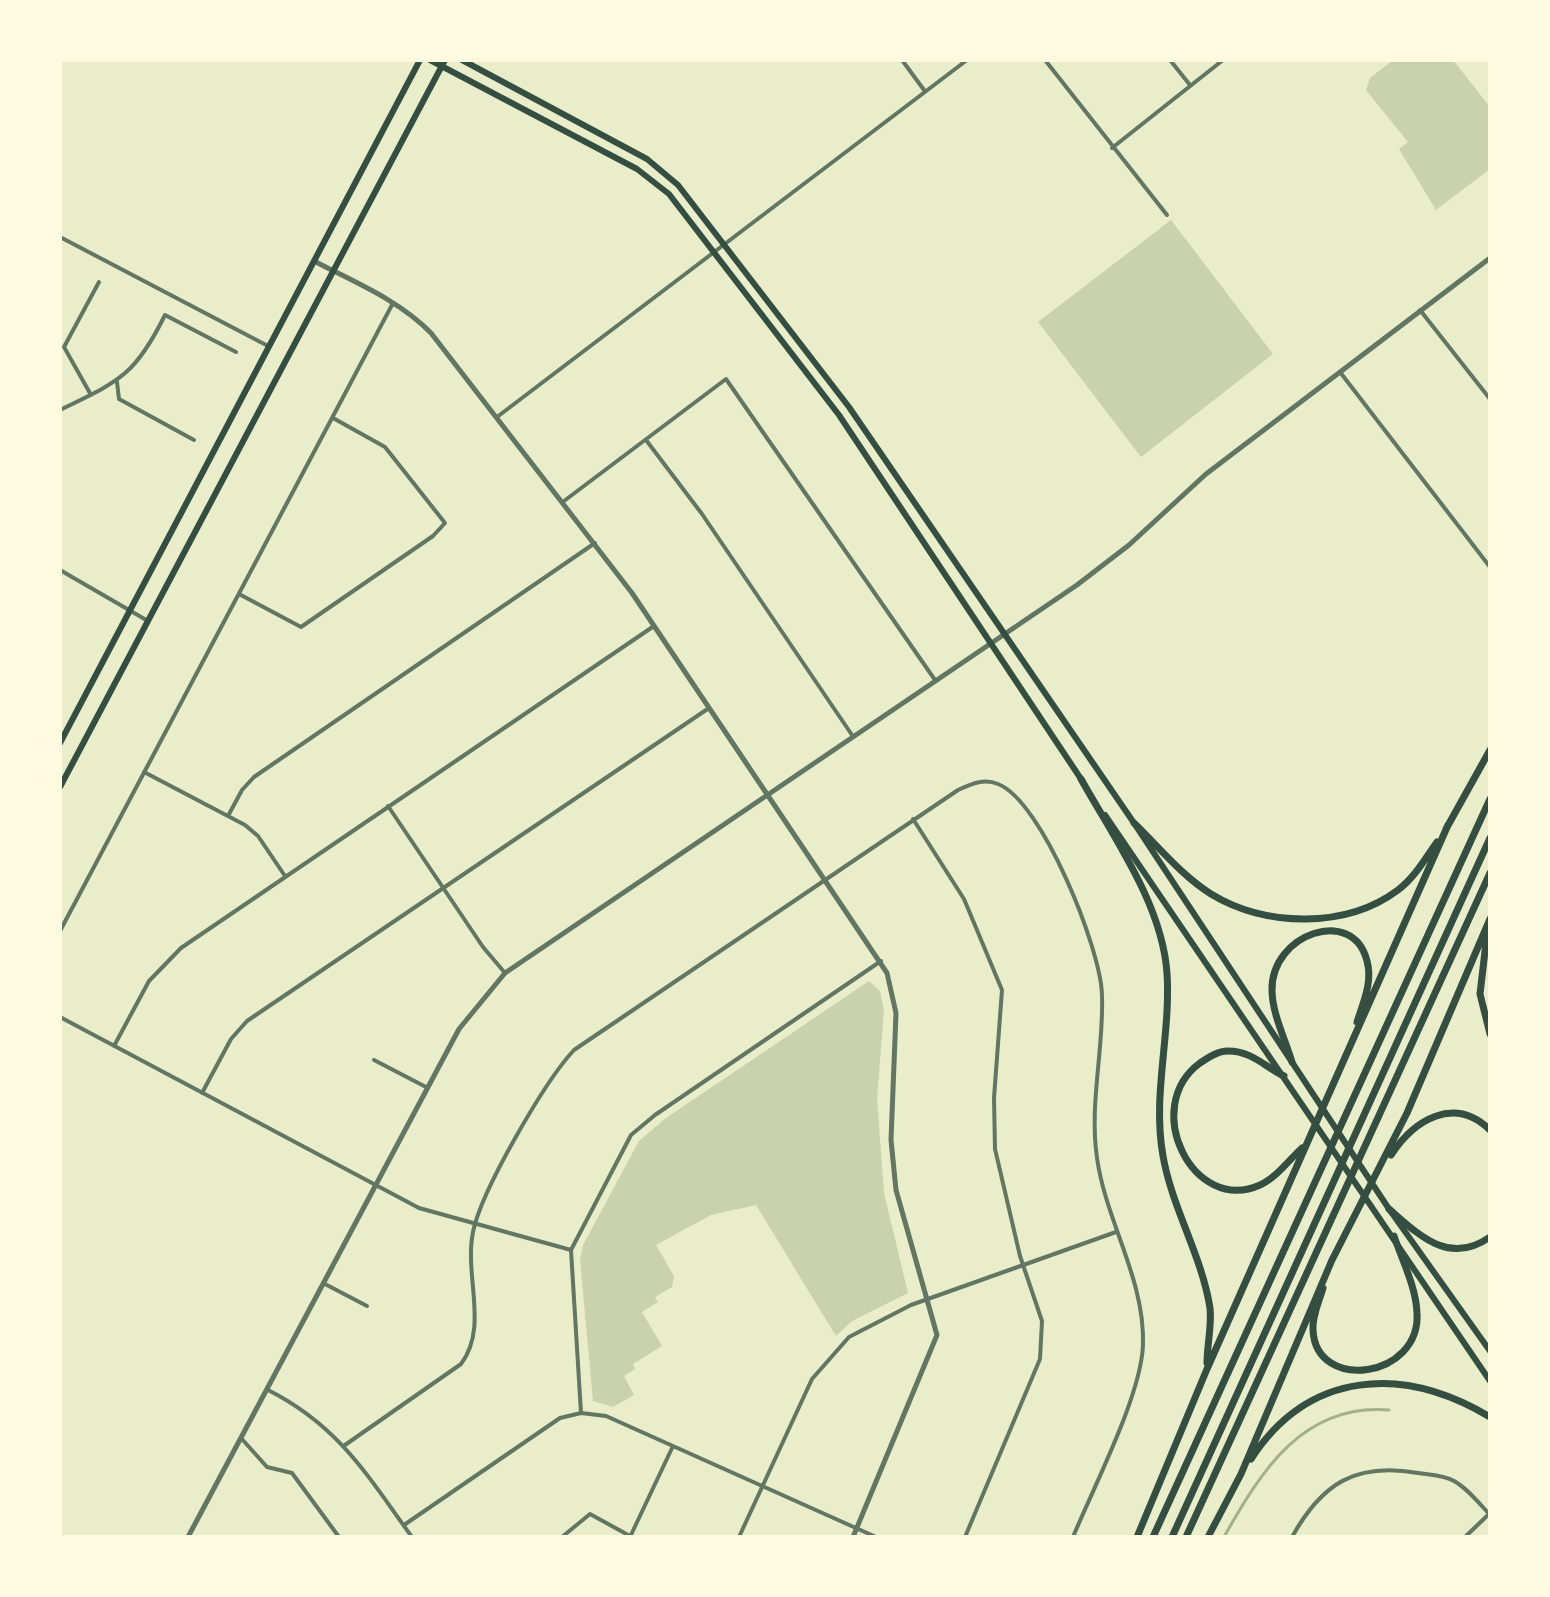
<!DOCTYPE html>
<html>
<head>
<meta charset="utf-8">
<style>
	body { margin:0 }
	#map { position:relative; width:1550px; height:1597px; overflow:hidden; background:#e9edc9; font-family:Inter,sans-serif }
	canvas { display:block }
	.frame { position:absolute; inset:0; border:62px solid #fefae0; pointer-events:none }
</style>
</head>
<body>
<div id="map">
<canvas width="1550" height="1597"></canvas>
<div class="frame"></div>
</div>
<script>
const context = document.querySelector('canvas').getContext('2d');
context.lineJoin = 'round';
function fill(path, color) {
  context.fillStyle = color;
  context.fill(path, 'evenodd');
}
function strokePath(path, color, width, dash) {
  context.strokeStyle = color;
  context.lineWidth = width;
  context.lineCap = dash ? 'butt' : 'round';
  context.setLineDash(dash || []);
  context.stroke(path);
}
fill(new Path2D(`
	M1393,60H1453L1490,107V169L1436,210L1399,149L1408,142L1366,90L1370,78Z
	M1171,220L1273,354L1141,457L1038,322Z
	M869,981L880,991L884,1011L877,1099L884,1193L908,1293L852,1321L836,1336L756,1205L711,1215L656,1245L674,1276L672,1287L655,1297L658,1302L642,1312L662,1346L633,1364L635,1369L624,1376L634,1395L613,1407L593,1401L580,1260L583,1245L639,1141L666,1118Z`), '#cad2ad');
strokePath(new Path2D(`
	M1224,1537C1261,1471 1303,1403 1389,1410`), '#a3b18a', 3);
strokePath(new Path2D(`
	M902,60L924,90
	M1045,60L1167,215
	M1170,60L1190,85
	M1112,148L1223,60
	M60,237L268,346
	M1420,310L1490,399
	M1340,372L1490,567
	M117,382L119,399L194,440
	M91,395L64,347L99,282
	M60,410C119,381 135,376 165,315L236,352
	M497,417L967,60
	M646,440L702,514L852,735
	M564,501L726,379L935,680
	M60,570L148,621
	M239,594L301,627L433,536L445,523L385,447L333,418
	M144,772L245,825L258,836L285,876
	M388,806L483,947L505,973
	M228,816L242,790L254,777L595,543
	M913,819L964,899L1002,990L994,1098L995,1149L1020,1256L1042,1321L1040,1359L965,1537
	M60,931L393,303
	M60,1017L419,1208L571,1250
	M114,1046L149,981L181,948L654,626
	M374,1060L426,1087
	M202,1093L231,1039L247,1021L709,708
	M323,1283L367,1306
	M268,1390C339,1426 367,1475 412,1537
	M581,1413L571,1250L631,1135L655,1115L881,961
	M241,1438L267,1467L292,1473L339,1537
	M345,1445L461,1364C489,1327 464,1276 473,1232C481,1191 545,1081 574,1050L958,790C971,784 984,778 998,784C1042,801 1101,949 1102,995C1104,1050 1089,1103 1097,1158C1106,1222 1145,1279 1143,1345C1141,1396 1094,1486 1073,1537
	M404,1525L560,1418L581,1413L606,1416L876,1537
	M562,1537L590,1514L630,1536
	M630,1537L673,1446
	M739,1537L812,1379L849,1337L911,1305L1116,1232
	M1292,1537C1322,1483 1356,1462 1418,1473C1430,1475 1444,1475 1454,1481C1468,1489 1479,1503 1490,1515
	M1465,1537L1489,1514`), '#617663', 4);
strokePath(new Path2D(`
	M314,261C354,282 399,300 431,333L632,593L887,973L896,1013L891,1140L896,1190L937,1335L853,1537
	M188,1537L459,1029L505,973L1077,585L1129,545L1206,474L1490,258`), '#617663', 5);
strokePath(new Path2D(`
	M430,60L637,169L669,194L839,415L1083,782
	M462,60L647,159L678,185L849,407L1134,823L1389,1209L1490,1351
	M1105,815L1490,1381`), '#344e41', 6);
strokePath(new Path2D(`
	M60,743L420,60
	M60,787L445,60`), '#344e41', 6);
strokePath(new Path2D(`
	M1081,779C1114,838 1162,904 1167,973C1171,1035 1152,1095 1163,1156C1172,1208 1202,1256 1210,1308C1212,1326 1207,1345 1207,1363
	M1134,823C1159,847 1182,876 1211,894C1265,927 1346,929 1398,890C1415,877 1425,859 1437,842
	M1446,829L1490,750
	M1487,934L1480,994L1490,1034
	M1292,1062C1285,1039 1272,1013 1272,990C1271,934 1353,905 1367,961C1373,982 1363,1003 1357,1022
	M1284,1076C1265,1067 1252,1051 1228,1051C1218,1051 1209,1057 1200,1063C1140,1107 1193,1215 1260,1185C1277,1177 1289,1160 1302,1148
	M1391,1155C1414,1120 1454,1095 1490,1130
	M1389,1209C1419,1235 1449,1266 1490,1237
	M1323,1288C1319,1302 1312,1316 1313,1330C1316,1393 1421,1378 1417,1313C1416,1287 1402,1260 1394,1236
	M1251,1459C1309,1370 1403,1365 1490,1417
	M1137,1537L1207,1369L1448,825
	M1153,1537L1490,799
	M1172,1537L1490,838
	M1186,1537L1490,873
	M1208,1537L1241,1474L1332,1260L1407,1113L1490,919`), '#344e41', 7);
</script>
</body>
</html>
